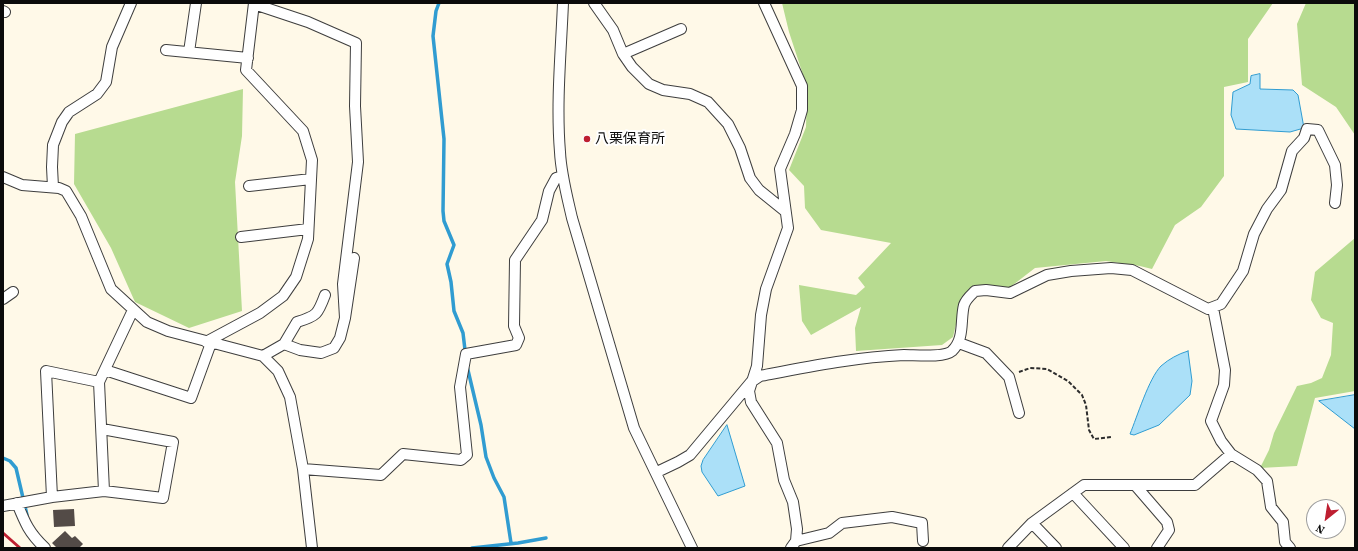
<!DOCTYPE html>
<html>
<head>
<meta charset="utf-8">
<style>
	body { margin:0 }
	#map { position:relative; width:1358px; height:551px; overflow:hidden; background:#fff9e8; font-family:"Source Serif 4",serif }
	canvas { display:block }
	.frame { position:absolute; inset:0; border:4px solid #0b0b0b; pointer-events:none }
	.north { position:absolute; left:1306px; top:499px; width:40px; height:40px; box-sizing:border-box; background:#fff; border:1px solid #9d9d9d; border-radius:50%; rotate:210deg; font-size:11px; font-weight:700; line-height:16px; text-align:center; color:#0b0b0b }
	.north::after { content:''; display:block; margin:auto; width:14px; height:18px; background:#be1f31; clip-path:polygon(50% 0,100% 100%,50% 72%,0 100%) }
</style>
</head>
<body>
<div id="map">
<canvas width="1358" height="551"></canvas>
<div class="frame"></div>
<div class="north">N</div>
</div>
<script>
const context = document.querySelector('canvas').getContext('2d');
context.lineJoin = 'round';
function fill(path, color) {
  context.fillStyle = color;
  context.fill(path, 'evenodd');
}
function strokePath(path, color, width, dash) {
  context.strokeStyle = color;
  context.lineWidth = width;
  context.lineCap = dash ? 'butt' : 'round';
  context.setLineDash(dash || []);
  context.stroke(path);
}
function write(font, color, halo, rows, align = 'center') {
  context.font = font + ' "Source Serif 4","Noto Sans JP",serif';
  context.lineWidth = 4;
  context.setLineDash([]);
  context.textBaseline = 'middle';
  context.strokeStyle = halo;
  context.fillStyle = color;
  for (const [text, x, y, turn = 0] of rows) {
    context.save();
    context.translate(x, y);
    context.rotate((+turn || 0) * Math.PI / 180);
    context.textAlign = isNaN(turn) ? turn : align;
    if (halo) context.strokeText(text, 0, 0);
    context.fillText(text, 0, 0);
    context.restore();
  }
}
fill(new Path2D(`
	M782,3H1273L1248,39V82L1224,87V176L1201,207L1175,225L1152,269L1140,266L1106,261L1035,268L1009,288L974,285L962,299L953,337L942,345L856,351L855,328L861,307L811,335L802,321L799,285L856,295L865,287L858,278L891,243L821,230L805,208L804,186L789,170L806,127L807,87L789,32Z
	M1306,3H1355V135L1336,107L1302,85L1297,24Z
	M243,89L242,136L235,182L242,311L189,328L135,302L111,248L74,184L75,134Z
	M1355,238V391L1315,398L1297,466L1260,468L1269,450L1274,433L1297,386L1311,383L1322,378L1331,355L1333,323L1321,318L1311,300L1315,272Z`), '#b7db90');
const water = new Path2D(`
	M1260,74V89L1293,90L1298,95L1304,128L1290,132L1236,129L1231,115L1233,92L1250,84L1251,76Z
	M1188,351L1192,381L1190,395L1159,425L1134,435L1130,434C1137,417 1149,378 1161,366C1169,359 1178,354 1188,351Z
	M1355,395V429L1319,401Z
	M727,425L745,486L718,496L702,472L701,466L703,460Z`);
fill(water, '#abe0f8');
strokePath(water, '#309cd1', 1);
strokePath(new Path2D(`
	M439,3L436,11L433,36L444,139L443,211L444,221L454,245L447,264L451,282L454,311L463,333L465,350
	M467,366L481,425L486,457L494,478L504,497L511,543
	M3,458L10,461L16,468L27,515
	M472,548L518,543L546,538`), '#309cd1', 3.5);
fill(new Path2D(`
	M74,509L75,526L54,527L53,510Z
	M65,531L72,538L75,536L83,544L79,548H57L52,543Z`), '#534b47');
const minor = new Path2D(`
	M563,3C561,52 556,103 560,152C561,174 567,196 572,218L634,428L692,548
	M594,3L613,30L623,54L632,67L649,84L663,90L690,94L708,102L728,124L740,148L750,178L759,190L785,211
	M764,3L802,86V110L795,134L780,169L788,228L766,289L761,315L757,366L749,391L751,402L777,443L784,480L793,502L797,529L796,541L791,548
	M254,4L308,22L356,43L355,106L358,162L343,284L345,318
	M3,11L5,12
	M166,50L248,58
	M189,52L196,3
	M623,54L681,29
	M3,177L22,185L59,188L66,191L81,216L111,289L147,322L168,331L263,356L278,371L290,397L303,469L312,548
	M249,186L311,179
	M53,187L52,167L53,145L62,122L69,112L97,94L106,82L112,47L131,3
	M241,237L308,229
	M3,299L13,292
	M1213,308L1225,370L1224,385L1211,421L1221,441L1231,454L1257,470L1267,481L1271,507L1283,522L1285,542L1290,548
	M206,342L260,313L283,296L296,277L308,239L312,160L303,131L246,70L254,3
	M959,343L986,353L1009,377L1019,413
	M284,344L300,350L321,353L334,348L340,338L345,318L354,258
	M263,356L284,344L297,322C317,316 318,314 325,295
	M105,370L191,398L211,343
	M303,469L381,475L403,454L461,460L467,455L460,387L466,354L516,345L519,338L514,326L515,260L542,220L549,191L556,178L563,176
	M657,472L678,462L690,455L751,382L760,376C807,367 856,357 904,355C916,355 944,358 952,351C965,339 960,320 964,305C966,299 971,295 975,291L986,290L1010,293L1047,275L1071,271L1111,268L1132,270L1208,309L1221,304L1243,271L1254,234L1267,209L1281,190L1292,151L1304,138L1307,129L1318,130L1335,165L1337,185L1335,203
	M1135,485L1167,522L1169,530L1157,548
	M104,491L99,382L133,310
	M1073,493L1124,548
	M52,497L46,371L99,382
	M17,503C25,523 29,533 45,548
	M3,506L52,497L104,491L163,498L173,442L102,429
	M1032,523L1056,548
	M796,541L829,533L842,523L892,517L922,523L923,541
	M1008,548L1032,523L1084,485H1195L1231,454`);
strokePath(minor, '#3e3e3e', 12);
strokePath(new Path2D(`
	M1019,372L1030,368L1047,369L1068,381L1082,395L1086,405L1089,430L1094,439L1111,437`), '#2d2d2d', 2, [4, 2]);
strokePath(minor, '#fff', 10);
strokePath(new Path2D(`
	M3,533L20,548`), '#be1f31', 3);
for (const [x, y, r, color] of [
	[587,139,4,"#be1f31"]
]) {
  const dot = new Path2D();
  dot.arc(x, y, r, 0, 2 * Math.PI);
  context.fillStyle = color;
  context.fill(dot);
  strokePath(dot, '#fff', 1.5);
}
write('14px', '#0b0b0b', '#fff', [
	["八栗保育所",595,139]
], 'left');
</script>
</body>
</html>
